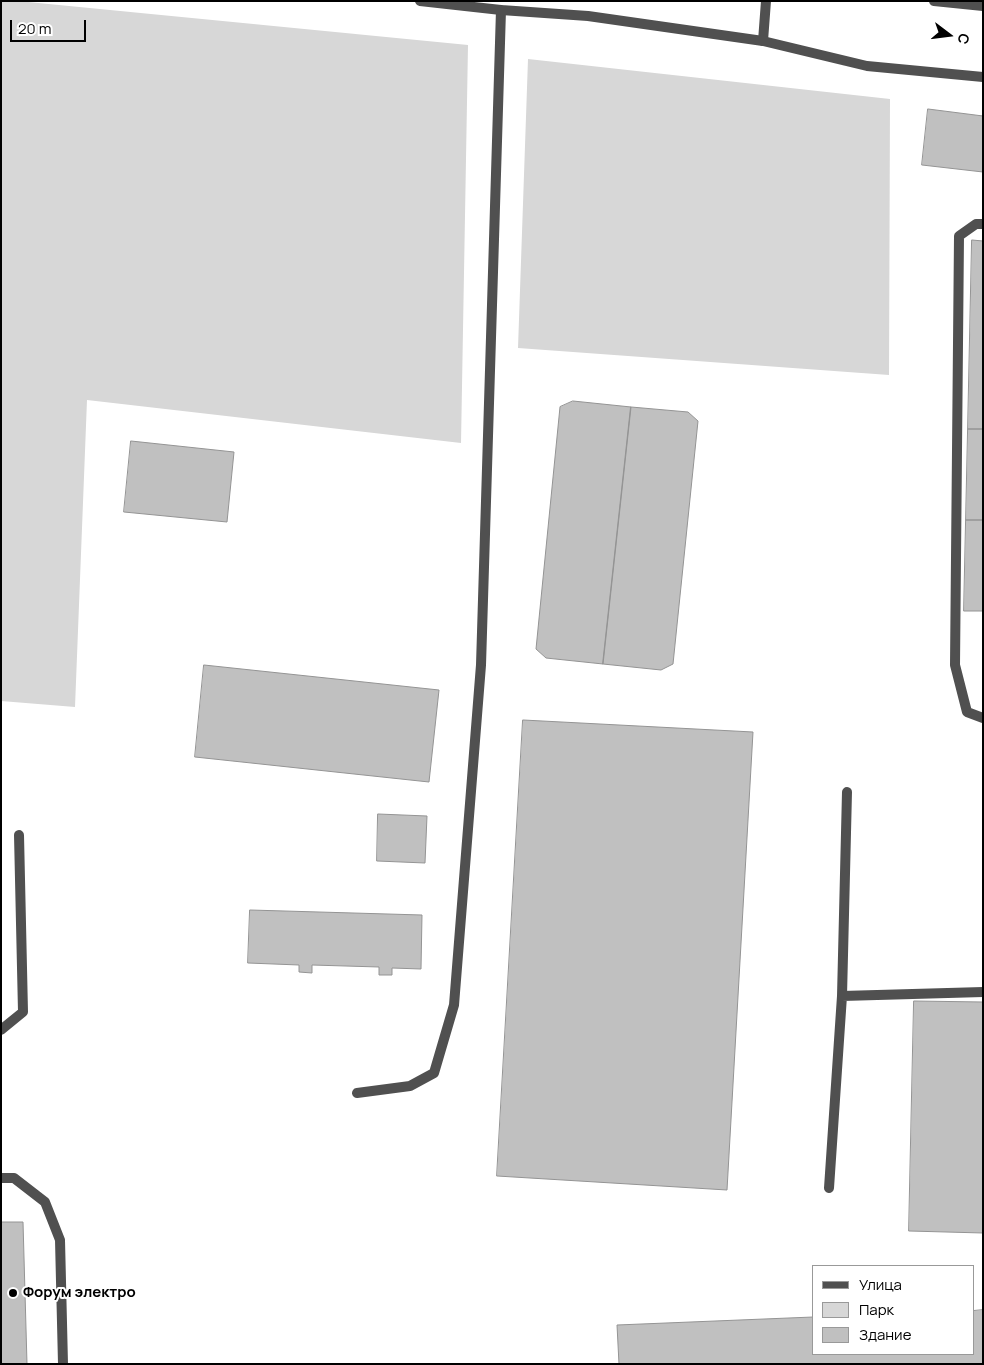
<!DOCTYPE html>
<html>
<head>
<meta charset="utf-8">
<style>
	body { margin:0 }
	#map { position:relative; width:984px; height:1365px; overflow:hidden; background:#fff; font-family:Manrope,sans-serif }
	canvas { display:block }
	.frame { position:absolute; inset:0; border:2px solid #000; pointer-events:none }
	.legend { position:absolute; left:812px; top:1265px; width:162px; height:90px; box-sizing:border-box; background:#fff; border:1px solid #999; margin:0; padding:6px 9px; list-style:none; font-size:15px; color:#000 }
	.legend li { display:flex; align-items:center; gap:10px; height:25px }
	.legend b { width:25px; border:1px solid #999 }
	.north { position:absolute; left:924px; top:10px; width:50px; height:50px; -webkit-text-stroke:4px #fff; paint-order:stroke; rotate:105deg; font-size:14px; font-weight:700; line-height:20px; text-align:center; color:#000 }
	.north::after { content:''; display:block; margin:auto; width:18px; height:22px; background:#000; clip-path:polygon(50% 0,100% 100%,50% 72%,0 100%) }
	.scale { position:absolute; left:10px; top:20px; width:76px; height:22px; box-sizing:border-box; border:2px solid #000; border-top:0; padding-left:6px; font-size:15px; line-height:18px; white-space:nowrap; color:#000; -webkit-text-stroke:4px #fff; paint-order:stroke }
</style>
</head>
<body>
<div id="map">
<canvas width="984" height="1365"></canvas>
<div class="frame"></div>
<ul class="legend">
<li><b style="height:6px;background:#505050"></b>Улица</li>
<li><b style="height:14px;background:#d7d7d7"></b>Парк</li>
<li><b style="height:14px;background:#c0c0c0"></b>Здание</li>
</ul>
<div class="north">С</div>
<div class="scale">20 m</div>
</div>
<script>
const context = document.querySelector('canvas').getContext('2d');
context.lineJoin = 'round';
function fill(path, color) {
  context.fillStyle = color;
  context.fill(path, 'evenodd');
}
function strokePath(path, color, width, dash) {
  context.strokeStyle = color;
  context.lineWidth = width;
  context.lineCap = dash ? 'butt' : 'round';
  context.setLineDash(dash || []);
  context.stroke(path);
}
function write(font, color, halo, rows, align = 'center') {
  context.font = font + ' Manrope,sans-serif';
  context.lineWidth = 4;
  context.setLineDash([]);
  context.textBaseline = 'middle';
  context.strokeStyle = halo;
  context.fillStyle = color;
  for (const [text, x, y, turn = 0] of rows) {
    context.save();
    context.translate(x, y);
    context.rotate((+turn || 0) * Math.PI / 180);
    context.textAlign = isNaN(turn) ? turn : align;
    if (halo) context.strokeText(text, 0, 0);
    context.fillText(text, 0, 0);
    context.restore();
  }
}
fill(new Path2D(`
	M1,1H18L468,45L461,443L87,400L75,707L1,701Z
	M528,59L890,99L889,375L518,348Z`), '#d7d7d7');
const building = new Path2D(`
	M928,109L983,116V172L922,165Z
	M972,240L983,241V429H968Z
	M573,401L631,407L603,664L546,658L536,649L560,407Z
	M631,407L688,412L698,421L673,664L661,670L603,664Z
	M968,429H983V520H966Z
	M131,441L234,452L227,522L124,512Z
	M966,520H983V611H964Z
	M204,665L439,690L429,782L195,757Z
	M523,720L753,732L727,1190L497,1176Z
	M378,814L427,816L425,863L377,861Z
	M250,910L422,915L421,969L392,968V975H379V967L312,965V973L299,972V965L248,963Z
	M914,1001L983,1002V1233L909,1231Z
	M1,1222H23L27,1364H1Z
	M983,1310V1364H619L617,1325L813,1317V1354H973V1311Z`);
fill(building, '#c0c0c0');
strokePath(building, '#949494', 1);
strokePath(new Path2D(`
	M934,1L983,6
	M763,41L766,1
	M983,224H976L959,236L955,665L967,712L983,718
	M842,996L847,792
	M1,1030L23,1012L19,835
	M357,1093L410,1086L434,1073L454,1005L481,665L501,10
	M1,1178H14L45,1202L60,1240L63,1364
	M829,1188L842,996L983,992`), '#505050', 10);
strokePath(new Path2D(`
	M420,1L501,10L588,16L763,41L867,66L983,77`), '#505050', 10);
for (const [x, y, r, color] of [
	[13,1293,5,"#000"]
]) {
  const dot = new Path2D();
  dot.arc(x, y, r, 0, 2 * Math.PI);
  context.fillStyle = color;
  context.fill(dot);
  strokePath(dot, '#fff', 2);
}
write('bold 15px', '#000', '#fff', [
	["Форум электро",23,1293]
], 'left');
</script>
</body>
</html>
